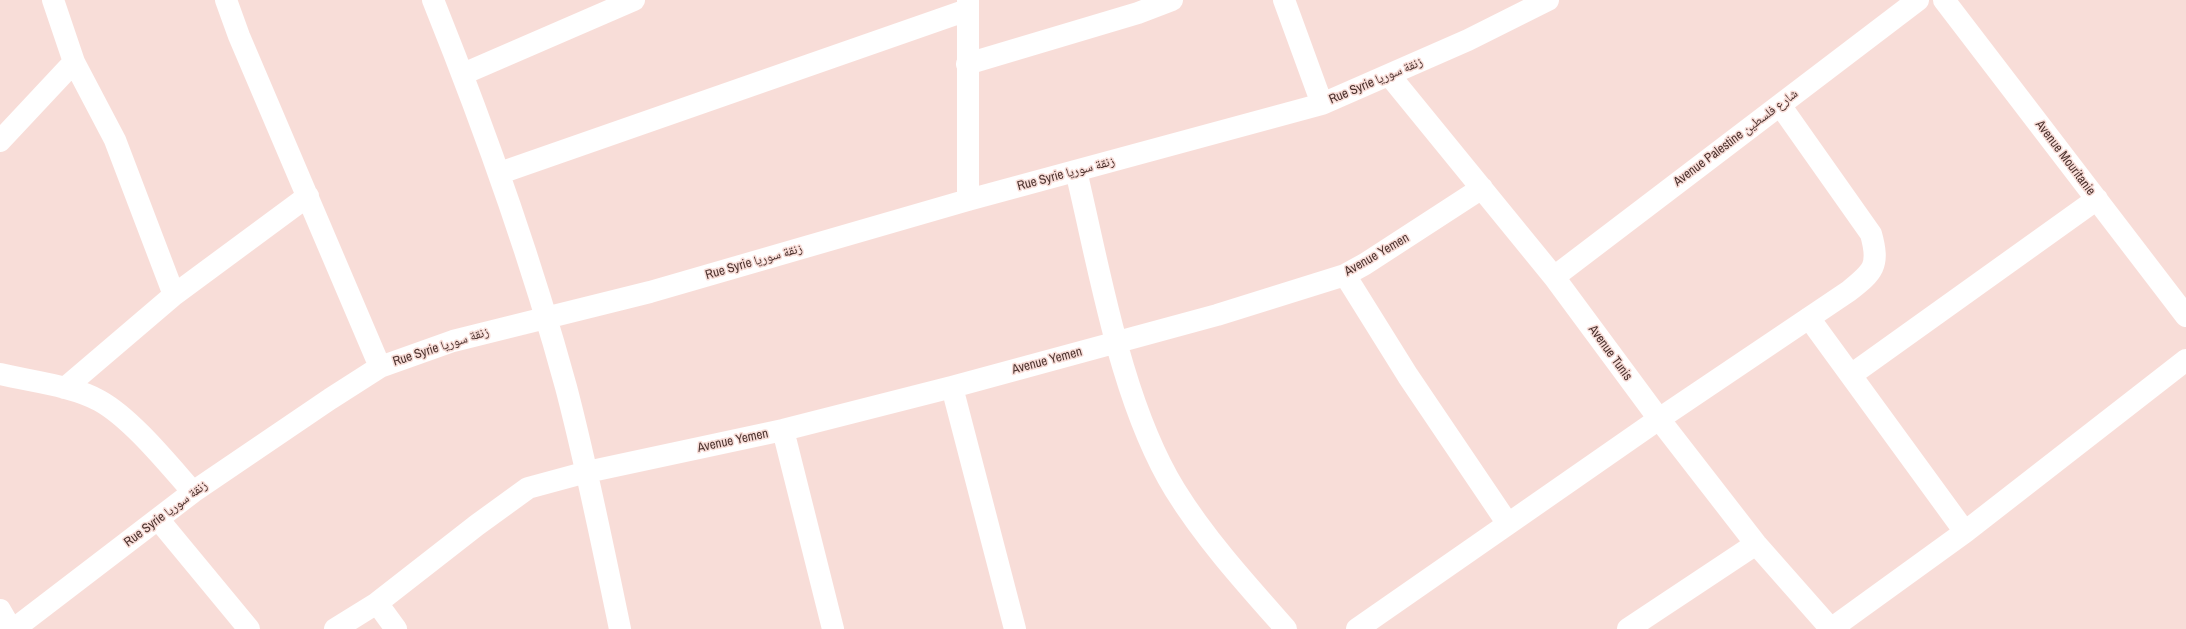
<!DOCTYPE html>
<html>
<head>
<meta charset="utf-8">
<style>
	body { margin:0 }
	canvas { display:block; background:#f8ddd8 }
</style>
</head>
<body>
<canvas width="2186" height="629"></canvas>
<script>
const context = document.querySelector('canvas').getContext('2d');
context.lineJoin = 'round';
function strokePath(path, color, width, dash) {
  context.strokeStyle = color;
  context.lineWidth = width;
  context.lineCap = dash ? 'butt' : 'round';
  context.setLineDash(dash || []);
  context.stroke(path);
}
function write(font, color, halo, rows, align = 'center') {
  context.font = font + ' "Archivo Narrow","Noto Naskh Arabic",sans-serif';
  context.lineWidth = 3;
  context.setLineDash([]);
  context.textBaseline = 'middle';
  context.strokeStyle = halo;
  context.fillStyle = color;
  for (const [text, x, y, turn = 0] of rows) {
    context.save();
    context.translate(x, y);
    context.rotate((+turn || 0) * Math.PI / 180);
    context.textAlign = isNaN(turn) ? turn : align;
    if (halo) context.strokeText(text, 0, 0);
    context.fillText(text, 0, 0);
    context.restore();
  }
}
strokePath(new Path2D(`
	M53,0L74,62
	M226,0L239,36L380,367
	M433,0C484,127 530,255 566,387C587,467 603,548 620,629
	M968,0V200
	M1284,0L1322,104
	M1944,0L2186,316
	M967,64L1138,13L1172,0
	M463,74L634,0
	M1390,76L1554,277L1659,419L1756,544L1831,629
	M0,141L74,62L115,140L174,295
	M1076,171C1100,271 1121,402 1175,490C1206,540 1247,585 1286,629
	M500,173L967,10
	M1345,275L1408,376L1508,524
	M1554,277L1918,0
	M1809,318L1965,532
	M0,374C29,381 74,386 100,401C132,419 168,464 193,492
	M1851,375L2097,199
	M952,387L1015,629
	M65,388L174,295L308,196
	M783,430L833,629
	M158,519L249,629
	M0,610L11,629
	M14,629L193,492L330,399L380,367L453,341L650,292L968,200L1322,104L1468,40L1548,0
	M335,629L377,603
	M396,629L377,603L477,525L528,488L587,472L783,430L952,387L1217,315L1345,275L1365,264L1482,188
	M1357,629L1659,419L1849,291C1873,272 1880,266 1871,234L1780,105
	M1628,629L1756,544
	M1831,629L1965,532L2186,360`), '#fff', 22);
write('13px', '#4c322e', '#f8ddd8', [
	["Rue Syrie زنقة سوريا",1376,81,-23],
	["Avenue Palestine شارع فلسطين",1736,138,-37],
	["Avenue Mouritanie",2065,158,53],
	["Rue Syrie زنقة سوريا",1066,174,-15],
	["Avenue Yemen",1377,255,-30],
	["Rue Syrie زنقة سوريا",754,262,-16],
	["Rue Syrie زنقة سوريا",441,347,-18],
	["Avenue Tunis",1610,353,54],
	["Avenue Yemen",1047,361,-15],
	["Avenue Yemen",733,441,-12],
	["Rue Syrie زنقة سوريا",166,514,-37]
]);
</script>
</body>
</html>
